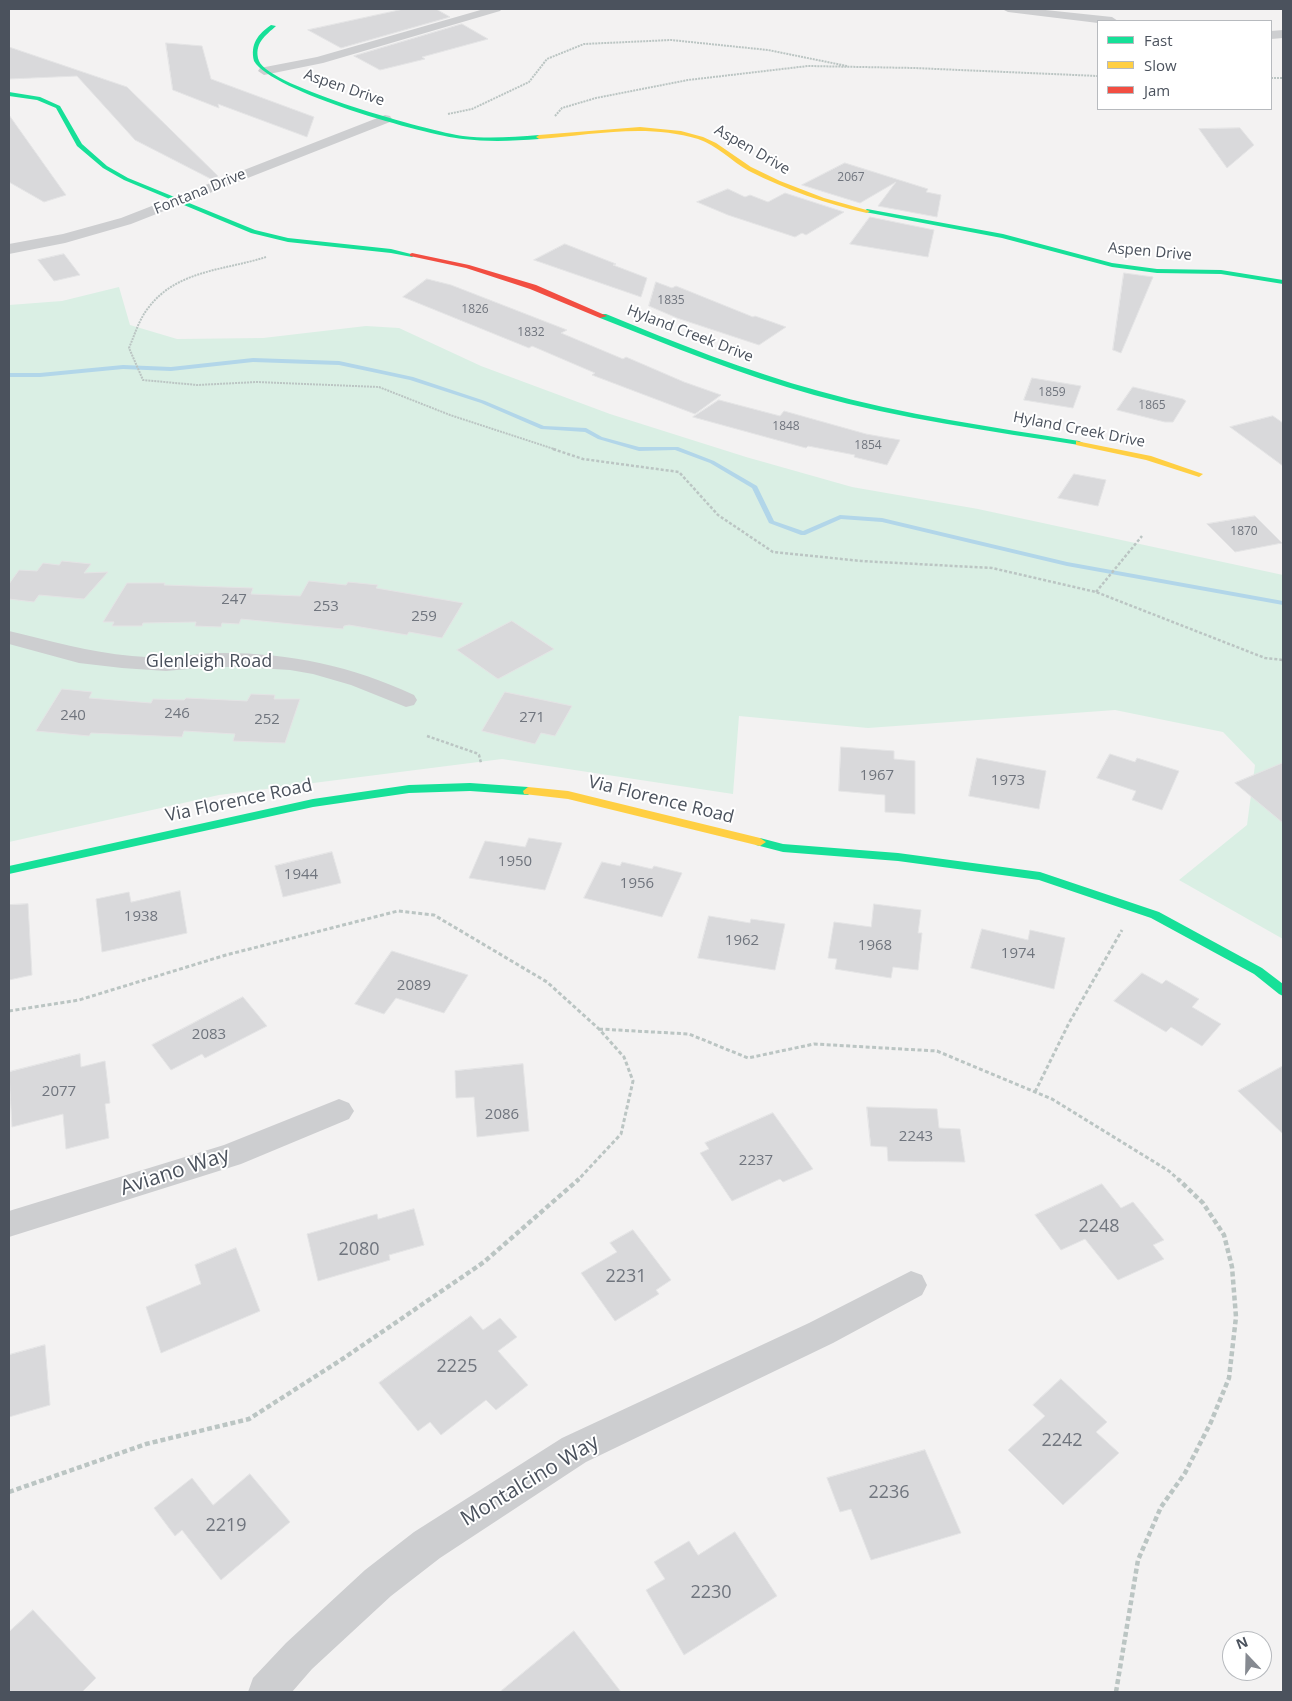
<!DOCTYPE html>
<html>
<head>
<meta charset="utf-8">
<style>
	body { margin:0 }
	#map { position:relative; width:1292px; height:1701px; overflow:hidden; background:#f3f2f2; font-family:"Open Sans",sans-serif }
	canvas { display:block }
	.frame { position:absolute; inset:0; border:10px solid #4b525d; pointer-events:none }
	.legend { position:absolute; left:1097px; top:20px; width:175px; height:90px; box-sizing:border-box; background:#fff; border:1px solid #b7babe; margin:0; padding:6px 9px; list-style:none; font-size:15px; color:#4b525d }
	.legend li { display:flex; align-items:center; gap:10px; height:25px }
	.legend b { width:25px; border:1px solid #b7babe }
	.north { position:absolute; left:1222px; top:1631px; width:50px; height:50px; box-sizing:border-box; background:#fff; border:1px solid #b7babe; border-radius:50%; rotate:339deg; font-size:14px; font-weight:700; line-height:20px; text-align:center; color:#4b525d }
	.north::after { content:''; display:block; margin:auto; width:18px; height:22px; background:#868a91; clip-path:polygon(50% 0,100% 100%,50% 72%,0 100%) }
</style>
</head>
<body>
<div id="map">
<canvas width="1292" height="1701"></canvas>
<div class="frame"></div>
<ul class="legend">
<li><b style="height:6px;background:#16e098"></b>Fast</li>
<li><b style="height:6px;background:#ffcf43"></b>Slow</li>
<li><b style="height:6px;background:#f24e42"></b>Jam</li>
</ul>
<div class="north">N</div>
</div>
<script>
const context = document.querySelector('canvas').getContext('2d');
context.lineJoin = 'round';
function fill(path, color) {
  context.fillStyle = color;
  context.fill(path, 'evenodd');
}
function strokePath(path, color, width, dash) {
  context.strokeStyle = color;
  context.lineWidth = width;
  context.lineCap = dash ? 'butt' : 'round';
  context.setLineDash(dash || []);
  context.stroke(path);
}
function write(font, color, halo, rows, align = 'center') {
  context.font = font + ' "Open Sans",sans-serif';
  context.lineWidth = 4;
  context.setLineDash([]);
  context.textBaseline = 'middle';
  context.strokeStyle = halo;
  context.fillStyle = color;
  for (const [text, x, y, turn = 0] of rows) {
    context.save();
    context.translate(x, y);
    context.rotate((+turn || 0) * Math.PI / 180);
    context.textAlign = isNaN(turn) ? turn : align;
    if (halo) context.strokeText(text, 0, 0);
    context.fillText(text, 0, 0);
    context.restore();
  }
}
fill(new Path2D(`
	M119,287L130,325L177,339L263,338L366,326L399,328L481,366L610,414L746,457L852,487L978,509L1283,575V939L1179,880L1247,825L1255,765L1223,732L1115,710L868,728L739,716L733,794L502,759L219,795L9,842V305L62,301Z`), '#daefe4');
fill(new Path2D(`
	M253,358L339,361L413,377L485,401L544,426L586,428L602,437L639,447H678L714,461L757,486L774,521L803,531L840,515L882,518L1067,562L1283,601V605L1067,566L882,522L841,519L805,535H801L769,523L752,488L710,463L675,450L639,451L598,439L585,432L541,429L481,403L410,380L339,365L253,362L171,371L123,369L40,377H9V373H40L123,365L171,367Z`), '#b2d6e9');
const building = new Path2D(`
	M404,9H436L450,17L341,48L308,30Z
	M462,24L488,39L422,57L425,59L380,70L354,56Z
	M166,43L202,46L211,79L314,117L307,137L218,104L219,108L173,90Z
	M9,47L127,87L218,176L213,180L135,140L77,76L9,79Z
	M9,115L63,191L66,195L44,202L9,182Z
	M1240,128L1254,145L1227,168L1199,129Z
	M845,163L928,189L926,192L941,195L937,217L878,206L896,182L860,203L802,185Z
	M728,189L745,197L750,195L768,202L785,193L844,212L806,235L802,233L795,237L728,215L697,202Z
	M870,217L934,230L928,257L850,244Z
	M565,244L616,264L613,265L647,278L641,297L534,260Z
	M64,254L80,275L54,281L38,260Z
	M1124,273L1153,277L1121,353L1113,350Z
	M427,279L451,285L567,330L561,333L623,359L626,357L684,382L721,395L695,414L592,375L595,373L532,346L529,348L403,297Z
	M656,282L672,288L676,286L753,317L755,316L786,327L759,345L677,318L649,306Z
	M1032,378L1081,386L1073,408L1024,400Z
	M1133,387L1183,399L1186,401L1173,422H1165L1117,410Z
	M719,400L780,416L784,411L866,434L900,440L887,465L854,457L855,455L808,446L806,448L693,417Z
	M1273,416L1283,423V466L1230,427Z
	M1074,474L1106,480L1098,506L1058,498Z
	M1255,516L1282,543L1235,552L1207,524Z
	M62,561L91,564L84,573L108,572L84,599L39,595L34,602L9,599V584L19,570L37,571L43,563L59,565Z
	M309,581L346,585L348,582L378,585L376,588L463,603L442,638L409,632L407,635L349,625L344,626L343,629L241,619L239,624L222,623L221,627L195,626L196,622L143,623L142,626H112L114,622H103L127,583H165L164,585L253,588L251,594L300,596Z
	M512,621L554,649L498,679L457,650Z
	M62,689L92,692L89,698L151,703L153,699L184,700L186,698L247,701L251,694L275,695L274,699H300L285,743L233,741L235,734L184,731L182,737L91,733L89,736L36,731Z
	M505,692L572,706L555,736L541,733L535,744L482,731Z
	M841,747L894,751V759L915,761V814L885,812V795L839,791Z
	M1110,754L1135,762L1137,758L1179,771L1162,810L1132,800L1136,791L1097,778Z
	M977,758L1046,771L1039,809L969,796Z
	M1283,763V823L1235,783Z
	M529,838L562,843L545,890L469,878L485,841L525,847Z
	M332,852L341,883L283,897L275,866Z
	M602,862L620,866L622,862L652,869L654,866L682,873L662,917L584,898Z
	M180,891L187,933L102,952L96,899L129,892L131,902Z
	M28,904L32,975L9,980V905Z
	M874,904L921,910L918,933H922L918,970L893,967L891,978L835,969L837,959L828,958L834,922L871,927Z
	M709,916L750,923L751,919L785,924L775,970L698,958Z
	M982,929L1028,940L1030,930L1065,938L1054,989L971,968Z
	M392,951L468,975L444,1013L396,998L384,1014L355,1004Z
	M1142,973L1162,984L1166,980L1199,999L1192,1007L1221,1024L1202,1046L1171,1027L1166,1032L1114,1001Z
	M243,997L267,1026L205,1058L202,1054L171,1070L152,1045Z
	M80,1054L81,1067L105,1061L110,1103L105,1104L109,1138L66,1149L63,1114L12,1127L9,1072Z
	M523,1064L529,1131L477,1137L474,1097L456,1098L455,1071Z
	M1283,1066V1134L1238,1091Z
	M867,1107L937,1109L939,1128L960,1129L965,1162L888,1161L887,1147L871,1146Z
	M773,1113L813,1169L783,1182L780,1179L732,1201L700,1153L709,1149L705,1143Z
	M1102,1184L1121,1208L1133,1202L1164,1240L1153,1245L1164,1259L1118,1280L1085,1239L1061,1250L1035,1215Z
	M414,1209L424,1245L389,1255L390,1260L318,1281L307,1234L377,1214L378,1219Z
	M633,1230L671,1280L656,1290L659,1294L615,1321L581,1273L617,1252L610,1243Z
	M236,1248L260,1311L161,1353L146,1307L201,1284L195,1265Z
	M471,1316L483,1330L500,1318L517,1337L498,1351L528,1385L496,1410L486,1400L441,1435L430,1422L418,1431L379,1383Z
	M45,1345L50,1405L9,1417V1355Z
	M1061,1379L1107,1422L1096,1432L1119,1453L1063,1505L1008,1450L1045,1416L1033,1405Z
	M925,1450L961,1533L871,1560L851,1509L840,1512L827,1478Z
	M250,1474L290,1522L221,1580L182,1530L175,1536L154,1508L192,1478L213,1505Z
	M735,1532L777,1596L684,1655L646,1590L665,1579L654,1562L689,1541L698,1555Z
	M33,1610L96,1678L82,1692H9V1632Z
	M574,1631L621,1692H500Z`);
fill(building, '#d9d9db');
strokePath(building, '#e4e4e5', 1);
strokePath(new Path2D(`
	M1271,78H1283
	M448,114L472,109L529,82L547,59L584,44L671,40L768,50L847,66
	M555,116L562,108L596,98L688,80L808,66L914,68L1098,76
	M266,257C226,270 177,270 149,307C139,319 135,334 129,348L143,380L197,385L257,382L379,387L450,415L557,450`), '#bbc5c3', 2, [2, 1]);
strokePath(new Path2D(`
	M553,449L583,459L679,472L718,515L773,552L861,561L992,568L1096,592L1265,658L1283,660
	M1096,592L1142,536
	M427,736L476,753L479,755L481,763`), '#bbc5c3', 2.5, [3, 2]);
strokePath(new Path2D(`
	M9,1011L79,1000L226,955L398,911L434,915L547,982L599,1029L624,1057L633,1081L621,1134L578,1180
	M599,1029L689,1034L748,1058L814,1044L937,1051L1052,1099L1169,1171L1179,1180
	M1035,1092L1069,1023L1122,930`), '#bbc5c3', 3, [4, 2.5]);
strokePath(new Path2D(`
	M9,1492L146,1444L249,1419L344,1358L484,1262L579,1179
	M1116,1692L1138,1560L1161,1507L1185,1473L1211,1422L1229,1378L1236,1317L1232,1267L1224,1235L1203,1203L1178,1179`), '#bbc5c3', 4.5, [5, 3]);
fill(new Path2D(`
	M484,9H502L500,11L323,63L264,75L258,71L260,68L317,57Z
	M1002,9H1036L1112,17L1118,21H1098V23L1008,12Z
	M1283,30V38L1271,39V31Z
	M385,115L390,116L392,119L390,122L131,224L65,243L9,254V244L63,234L121,218Z
	M9,631C51,641 88,652 132,656C145,657 160,658 173,657C187,656 201,653 215,653C286,652 350,665 414,695L417,700L414,705L406,707L351,685L313,674L290,670L241,667H209L166,671L122,668L79,663L9,644Z
	M339,1099L349,1103L354,1111L349,1119L241,1164L9,1237V1211L224,1145Z
	M911,1271L922,1275L927,1285L922,1295L833,1343L586,1462L440,1558L391,1596L312,1669L292,1692H248L253,1678L286,1643L365,1570L414,1532L562,1438L809,1323Z`), '#cdced0');
fill(new Path2D(`
	M271,25L276,26C266,35 253,44 259,61C269,87 432,132 463,136C488,139 514,137 539,135L542,137L539,139C514,141 488,142 463,139C425,135 272,92 254,61C250,44 258,34 271,25Z
	M9,92L40,97L60,106L82,144L107,166L128,178L255,230L288,238L391,249L415,255L412,257L391,253L288,242L251,233L124,180L103,168L77,146L56,108L37,100L9,96Z
	M867,209L1003,234L1112,263L1157,269L1221,270L1283,280V284L1221,274L1157,273L1112,267L1002,238L865,212L864,211Z
	M600,314H606C676,343 746,371 819,391C904,415 992,427 1079,441L1083,443L1079,445C990,431 901,419 814,395C741,375 671,346 600,318Z
	M470,783L528,787L533,791L528,795L470,791L409,793L313,807L9,874V866L313,799L409,785Z
	M760,838L783,844L898,853L1040,872L1159,912L1262,968L1283,984V996L1279,994L1254,974L1151,918L1039,880L898,861L783,852L756,845L754,842L756,839Z`), '#16e098');
fill(new Path2D(`
	M640,127L681,131L703,137L716,143L751,167L780,181L824,198L870,211L867,213C826,204 787,190 749,171C731,161 717,145 698,139C646,123 591,135 539,139L536,137L539,135Z
	M1076,441L1151,456L1203,474L1199,477L1196,476L1146,460L1076,445Z
	M528,787L568,791L760,838L766,842L760,846L568,799L524,794L523,791Z`), '#ffcf43');
fill(new Path2D(`
	M412,253L469,265L536,285L607,316L600,318L530,289L466,268L410,256V254Z`), '#f24e42');
write('12px', '#70757e', null, [
	["2067",851,178],
	["1835",671,301],
	["1826",475,310],
	["1832",531,333],
	["1859",1052,393],
	["1865",1152,406],
	["1848",786,427],
	["1854",868,446],
	["1870",1244,532]
]);
write('15px', '#4b525d', '#fff', [
	["Aspen Drive",344,88,19],
	["Aspen Drive",752,150,30],
	["Fontana Drive",200,192,-22],
	["Aspen Drive",1150,252,5],
	["Hyland Creek Drive",690,334,21],
	["Hyland Creek Drive",1079,430,11]
]);
write('15px', '#70757e', null, [
	["247",234,600],
	["253",326,607],
	["259",424,617],
	["246",177,714],
	["240",73,716],
	["271",532,718],
	["252",267,720],
	["1967",877,776],
	["1973",1008,781],
	["1950",515,862],
	["1944",301,875],
	["1956",637,884],
	["1938",141,917],
	["1962",742,941],
	["1968",875,946],
	["1974",1018,954],
	["2089",414,986],
	["2083",209,1035],
	["2077",59,1092],
	["2086",502,1115],
	["2243",916,1137],
	["2237",756,1161]
]);
write('18px', '#4b525d', '#fff', [
	["Glenleigh Road",209,662],
	["Via Florence Road",661,800,14],
	["Via Florence Road",239,801,-12]
]);
write('18px', '#70757e', null, [
	["2248",1099,1227],
	["2080",359,1250],
	["2231",626,1277],
	["2225",457,1367],
	["2242",1062,1441],
	["2236",889,1493],
	["2219",226,1526],
	["2230",711,1593]
]);
write('21px', '#4b525d', '#fff', [
	["Aviano Way",175,1172,-18],
	["Montalcino Way",530,1481,-31]
]);
</script>
</body>
</html>
